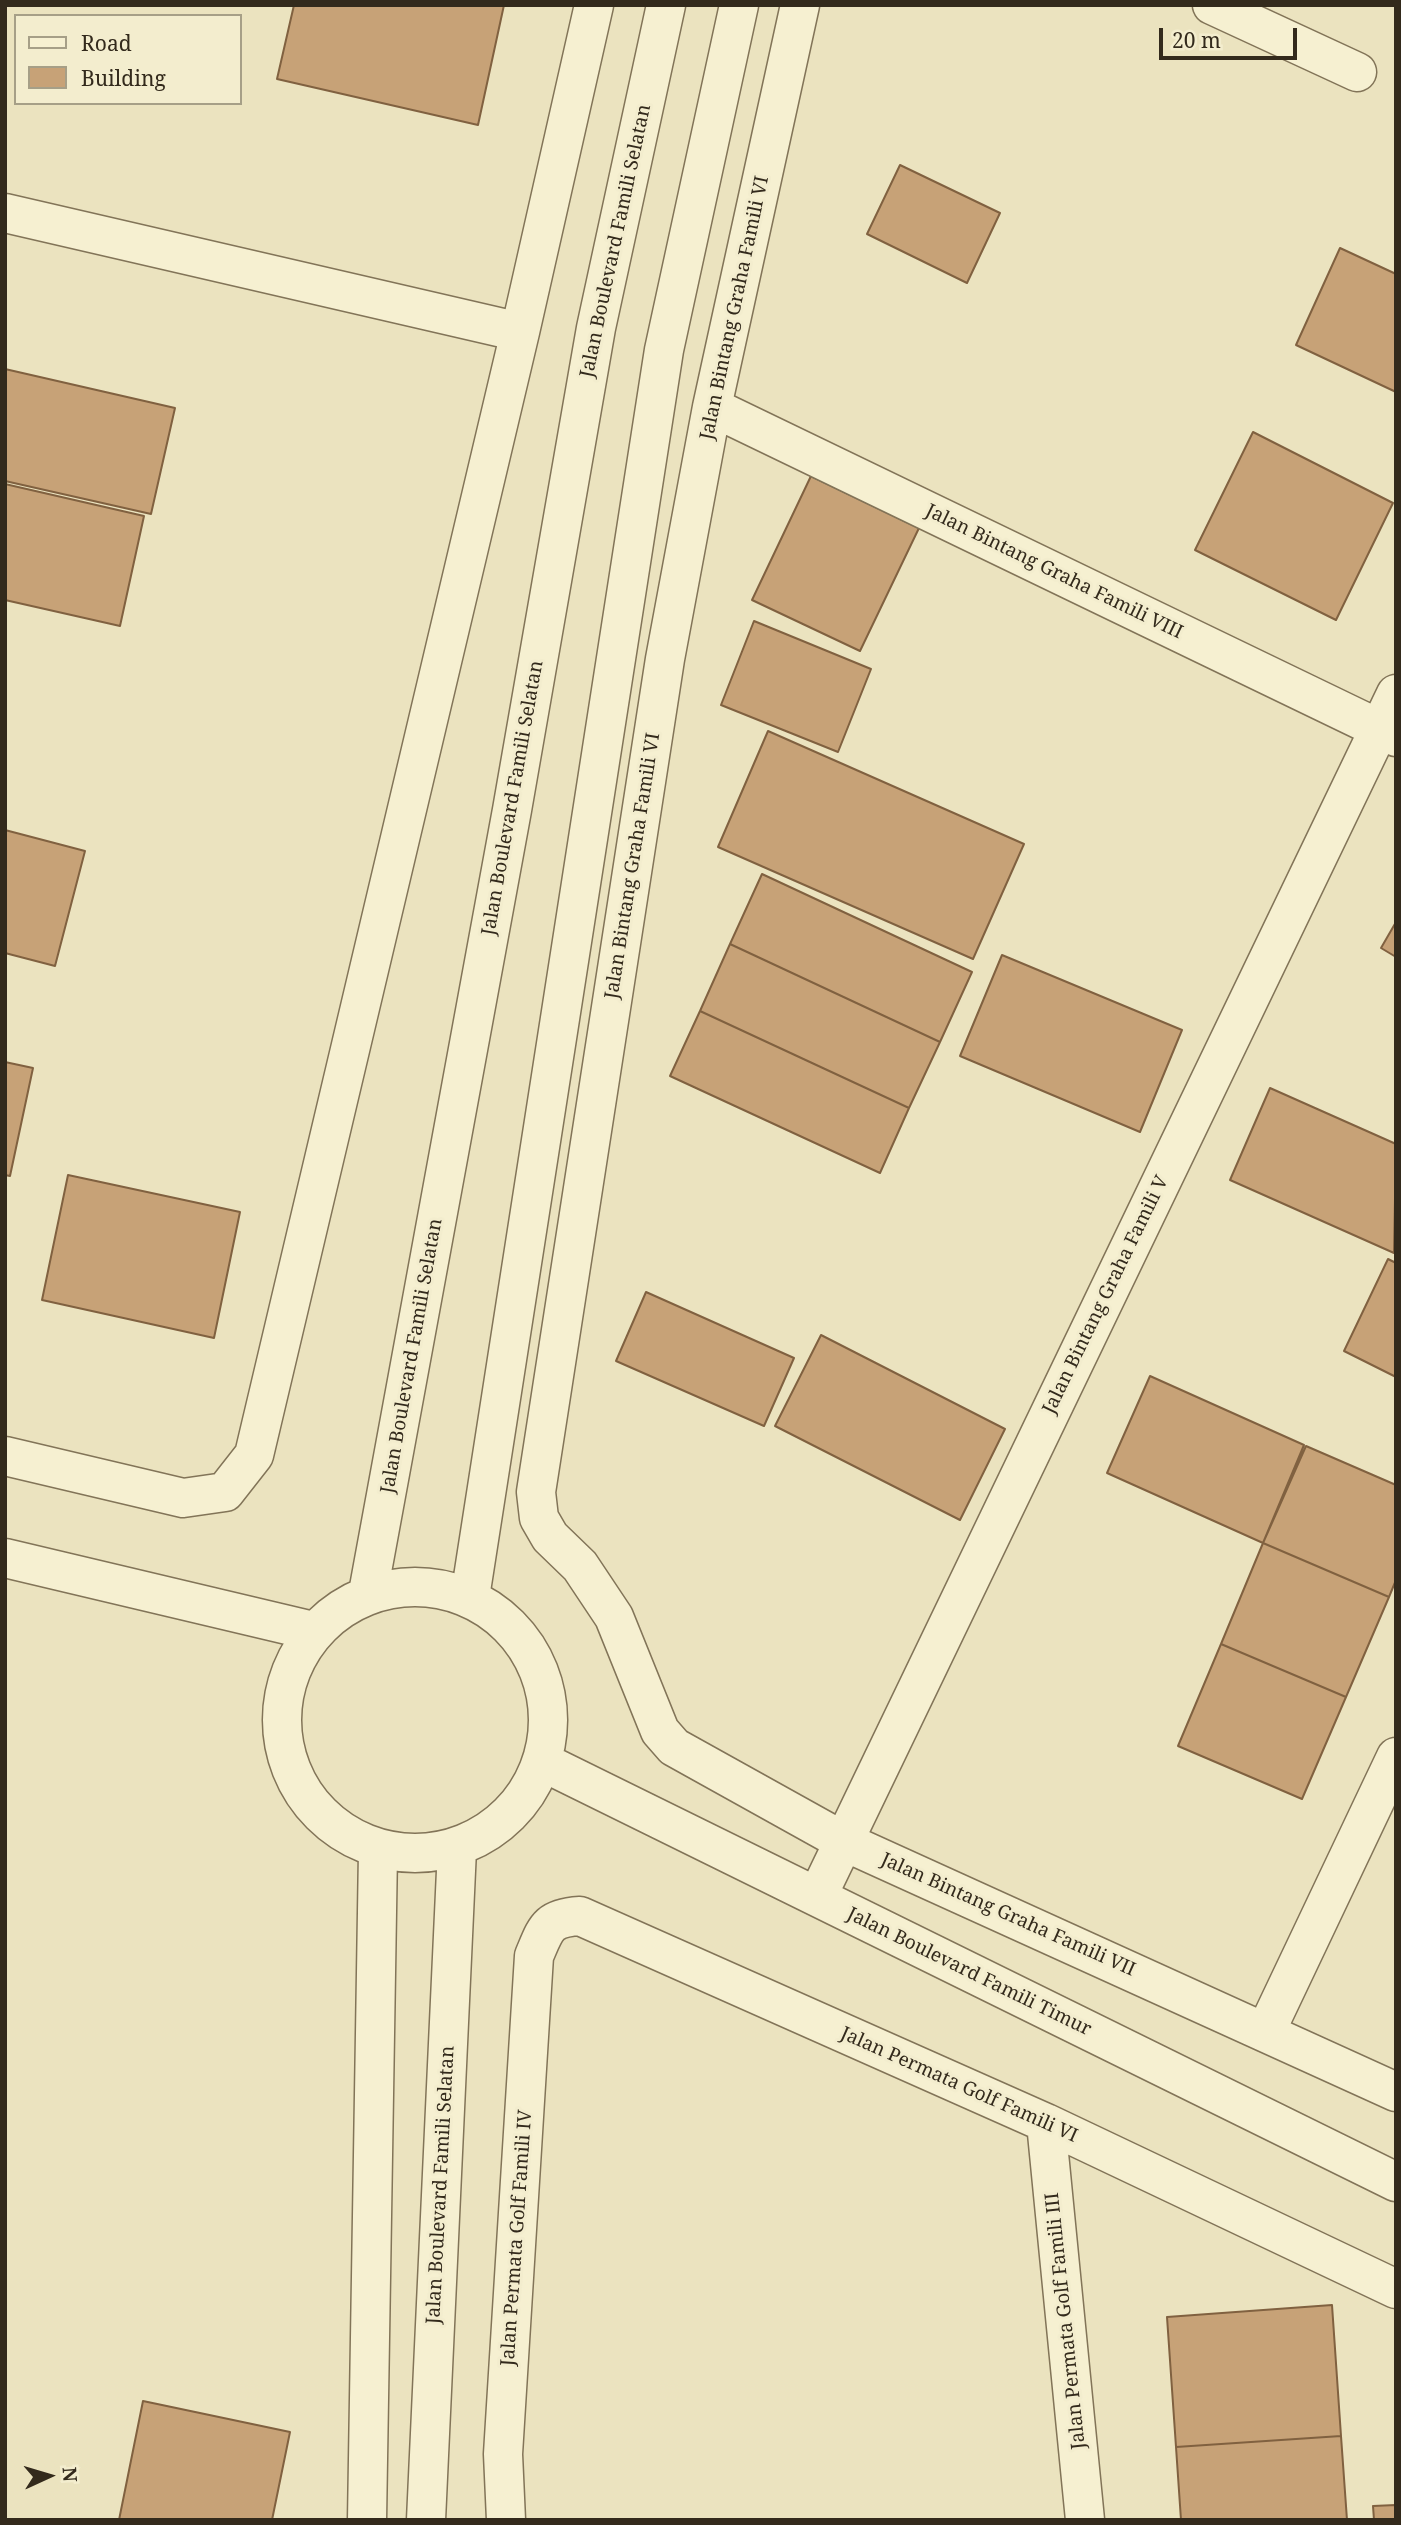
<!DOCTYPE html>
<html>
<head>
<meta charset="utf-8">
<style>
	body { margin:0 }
	#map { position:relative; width:1401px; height:2525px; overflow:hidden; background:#ebe3bf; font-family:"Noto Serif",serif }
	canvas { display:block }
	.frame { position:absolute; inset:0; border:7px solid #332a1c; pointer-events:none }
	.legend { position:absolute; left:14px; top:14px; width:228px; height:91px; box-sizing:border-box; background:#f3edce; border:2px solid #a69f87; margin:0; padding:9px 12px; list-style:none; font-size:21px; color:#332a1c }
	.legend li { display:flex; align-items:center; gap:14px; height:35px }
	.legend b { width:35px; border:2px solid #a69f87 }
	.north { position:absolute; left:14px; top:2441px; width:70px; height:70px; -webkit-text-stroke:5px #f3edce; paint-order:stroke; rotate:86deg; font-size:19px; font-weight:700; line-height:28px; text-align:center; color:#332a1c }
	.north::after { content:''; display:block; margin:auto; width:24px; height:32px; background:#332a1c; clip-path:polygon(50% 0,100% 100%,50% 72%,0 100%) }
	.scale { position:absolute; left:1159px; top:28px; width:138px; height:32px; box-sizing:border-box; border:4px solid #332a1c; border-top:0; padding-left:9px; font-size:21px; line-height:24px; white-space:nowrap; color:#332a1c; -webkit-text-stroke:5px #f3edce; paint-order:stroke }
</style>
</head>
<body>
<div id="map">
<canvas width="1401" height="2525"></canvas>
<div class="frame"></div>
<ul class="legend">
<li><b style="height:9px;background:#f6f0d1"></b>Road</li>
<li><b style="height:19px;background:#c7a277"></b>Building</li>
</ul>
<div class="north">N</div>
<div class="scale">20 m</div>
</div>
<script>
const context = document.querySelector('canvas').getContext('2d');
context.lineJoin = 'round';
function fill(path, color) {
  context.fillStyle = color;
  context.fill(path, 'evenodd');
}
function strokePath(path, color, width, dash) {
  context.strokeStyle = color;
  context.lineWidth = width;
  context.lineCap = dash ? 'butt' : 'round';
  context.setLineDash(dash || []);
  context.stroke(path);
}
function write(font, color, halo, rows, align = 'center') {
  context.font = font + ' "Noto Serif",serif';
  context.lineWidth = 6;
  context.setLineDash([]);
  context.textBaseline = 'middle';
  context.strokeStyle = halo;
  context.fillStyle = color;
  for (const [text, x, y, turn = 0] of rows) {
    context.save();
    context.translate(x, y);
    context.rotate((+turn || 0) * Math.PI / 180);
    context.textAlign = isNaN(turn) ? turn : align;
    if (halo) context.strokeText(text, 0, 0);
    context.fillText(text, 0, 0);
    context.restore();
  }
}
const building = new Path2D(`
	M294,5H504L478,125L277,79Z
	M900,165L1000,213L967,283L867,234Z
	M1340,248L1396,274V392L1296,345Z
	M5,369L175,408L151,514L5,481Z
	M1253,432L1393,503L1336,620L1195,550Z
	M811,476L919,528L860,651L752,600Z
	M5,484L144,516L120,626L5,600Z
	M754,621L871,669L838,752L721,705Z
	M768,731L1024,844L973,959L718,847Z
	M5,830L85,851L55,966L5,953Z
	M762,874L972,972L940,1042L730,944Z
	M1396,922V957L1381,948Z
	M730,944L940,1042L909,1108L700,1011Z
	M1002,955L1182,1030L1140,1132L960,1056Z
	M700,1011L909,1108L880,1173L670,1076Z
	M5,1062L33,1068L10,1176L5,1175Z
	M1270,1088L1396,1144L1394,1253L1230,1180Z
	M68,1175L240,1212L214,1338L42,1300Z
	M1388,1259L1396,1263V1377L1344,1351Z
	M646,1292L794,1358L764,1426L616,1361Z
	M821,1335L1005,1429L960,1520L775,1426Z
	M1150,1376L1304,1445L1263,1543L1107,1473Z
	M1306,1446L1396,1485V1580L1389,1597L1263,1543Z
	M1263,1543L1389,1597L1346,1697L1221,1644Z
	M1221,1644L1346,1697L1302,1799L1178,1746Z
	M1332,2305L1341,2436L1176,2447L1167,2317Z
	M143,2401L290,2432L272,2520H119Z
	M1341,2436L1347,2520H1181L1176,2447Z
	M1396,2505V2520H1374L1373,2506Z`);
fill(building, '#c7a277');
strokePath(building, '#806140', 2);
const minor = new Path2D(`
	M800,5L712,407L665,659L536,1492L539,1518L550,1537L580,1566L614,1617L660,1731L674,1747L843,1841L1396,2092
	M1212,5L1357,72
	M5,213L520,332
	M712,407L1396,737
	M5,1456L183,1498L225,1492L254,1455L520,332L594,5
	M5,1558L313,1631
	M282 1720a133 133 0 1 1 266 0a133 133 0 1 1-266 0Z
	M368,1593L512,810L596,328L666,5
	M470,1597L664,350L739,5
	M543,1762L1396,2182
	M817,1897L1396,694
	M1266,2031L1396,1757
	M1046,2123L1085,2520
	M367,2520L378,1851
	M426,2520L457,1849
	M506,2520L503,2454L534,1956C546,1928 547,1918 580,1916L1046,2123L1396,2289`);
strokePath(minor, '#827458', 41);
strokePath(minor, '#f6f0d1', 38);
write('19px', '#332a1c', '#f3edce', [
	["Jalan Boulevard Famili Selatan",616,241,-78],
	["Jalan Bintang Graha Famili VI",735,308,-78],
	["Jalan Bintang Graha Famili VIII",1054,572,26],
	["Jalan Boulevard Famili Selatan",513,798,-80],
	["Jalan Bintang Graha Famili VI",633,866,-81],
	["Jalan Bintang Graha Famili V",1106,1295,-64],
	["Jalan Boulevard Famili Selatan",412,1356,-80],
	["Jalan Bintang Graha Famili VII",1008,1915,24],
	["Jalan Boulevard Famili Timur",969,1972,26],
	["Jalan Permata Golf Famili VI",959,2085,24],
	["Jalan Boulevard Famili Selatan",441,2185,-87],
	["Jalan Permata Golf Famili IV",517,2238,-86],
	["Jalan Permata Golf Famili III",1066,2321,-96]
]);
</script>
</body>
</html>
